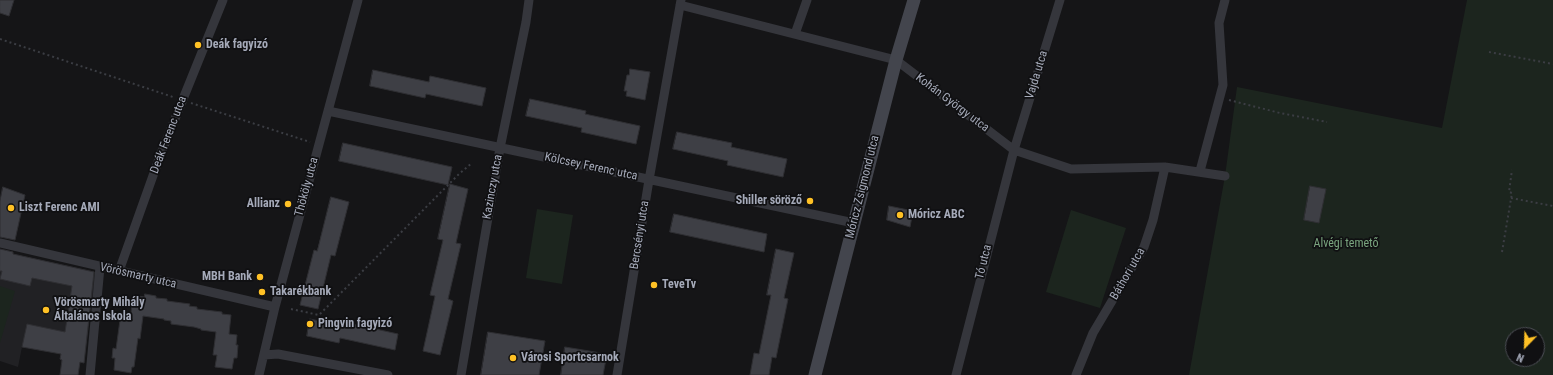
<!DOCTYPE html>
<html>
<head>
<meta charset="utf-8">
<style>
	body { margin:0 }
	#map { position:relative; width:1553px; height:375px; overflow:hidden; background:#151517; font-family:"Roboto Condensed",sans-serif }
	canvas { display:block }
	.north { position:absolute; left:1505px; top:327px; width:40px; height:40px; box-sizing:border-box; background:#101012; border:1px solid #4c4e55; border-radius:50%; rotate:203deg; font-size:11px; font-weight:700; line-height:16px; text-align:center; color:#a5aab9 }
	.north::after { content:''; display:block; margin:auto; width:14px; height:18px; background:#ffc125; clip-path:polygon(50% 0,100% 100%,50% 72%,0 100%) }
</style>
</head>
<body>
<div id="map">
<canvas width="1553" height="375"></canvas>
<div class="north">N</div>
</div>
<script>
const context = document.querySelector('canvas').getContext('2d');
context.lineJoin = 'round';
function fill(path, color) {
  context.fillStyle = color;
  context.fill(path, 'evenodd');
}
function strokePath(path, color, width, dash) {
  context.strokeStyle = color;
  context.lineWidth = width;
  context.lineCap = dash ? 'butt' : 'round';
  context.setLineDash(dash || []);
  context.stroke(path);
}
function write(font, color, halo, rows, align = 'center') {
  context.font = font + ' "Roboto Condensed",sans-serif';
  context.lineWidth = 3.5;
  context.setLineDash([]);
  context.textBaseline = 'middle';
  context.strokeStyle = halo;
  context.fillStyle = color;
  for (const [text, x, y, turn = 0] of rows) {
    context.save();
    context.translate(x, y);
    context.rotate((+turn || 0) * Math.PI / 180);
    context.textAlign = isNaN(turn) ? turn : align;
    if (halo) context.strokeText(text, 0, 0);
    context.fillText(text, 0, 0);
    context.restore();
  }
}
fill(new Path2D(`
	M0,251L96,272L84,363L60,359L61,353L22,347L18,367L0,361Z`), '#212124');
fill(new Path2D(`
	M1467,0H1553V375H1189L1225,176L1237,87L1442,128ZM1513,335H1537V359H1513Z
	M537,209L573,215L562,284L526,278Z
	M1071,210L1126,228L1100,308L1046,292Z
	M0,286L15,291L0,343Z`), '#1c251e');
const building = new Path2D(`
	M0,0H14L9,16L0,13Z
	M630,69L650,72L645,100L626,96L627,91H624L627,75H629Z
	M373,70L429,82L430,76L486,88L482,106L426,94L425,98L370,86Z
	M530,99L586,111L585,114L640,126L636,144L581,132L582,128L526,116Z
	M677,132L732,143L731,147L787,159L783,177L727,165L728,161L673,149Z
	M343,143L452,167L448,185L339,161Z
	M450,184L468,189L456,243L461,244L448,299L453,301L440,355L423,351L435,296L430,295L443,240L438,239Z
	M1310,186L1326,189L1319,223L1304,220Z
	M3,187L25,195L15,240L0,237V201Z
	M331,197L349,202L335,256L331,255L318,309L300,305L314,250L317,251Z
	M889,206L913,211L910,227L887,220Z
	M674,214L767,234L764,252L670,232Z
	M0,249L13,252V254L94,272L84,363L80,362L78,375H60L62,360L60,359L61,354L22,347L27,324L65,332L72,286L32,278L30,286L0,279L2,271H0Z
	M776,249L794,253L784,298L788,299L776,358L772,357L769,375H750L754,353L759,354L771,295H767Z
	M145,294L156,296V298L167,299V301L190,304L189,306L197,307V309L222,312V314L231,315L229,334L237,335L236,345H238L237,358H234L232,369L215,367L217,355H213L216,332L201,330V329L194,327L171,324V321L164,320V319L143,316L140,339L138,338L134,367H132L131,373L114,370L115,358H112L113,348L116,349L120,320H122L123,312L131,313L133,295L144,297Z
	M310,319L343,326L344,322L398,334L395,350L340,338L339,343L307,336Z
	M488,332L545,341L539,375H481Z
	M565,347L607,354L603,375H561Z`);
fill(building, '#3e3f45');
strokePath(building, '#2f2f33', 1);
strokePath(new Path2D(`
	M0,39L173,97
	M1489,52L1553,64
	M1229,100L1280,113L1327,122
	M191,103L310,142
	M1511,198L1553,206
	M1502,252L1512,193L1509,192L1512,170
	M291,309L319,315L459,174L472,163`), '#3b3d43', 2, [2, 3]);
strokePath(new Path2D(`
	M680,5L896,60L1014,150L1071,169L1165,167L1225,176
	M795,34L807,0
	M328,111L854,223
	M1200,171L1223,85L1219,23L1225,0
	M0,243L275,307
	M119,271L160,156L223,0
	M264,355L278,354L388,375
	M90,375L100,267
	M259,375L275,307L358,0
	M461,375L500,148L526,22L529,0
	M617,375L649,180L681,0
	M956,375L1014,150L1060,0
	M1076,375L1093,333L1144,247L1153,220L1165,167`), '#35363c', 9);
strokePath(new Path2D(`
	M815,375L896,60L914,0`), '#43454d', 13);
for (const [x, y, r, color] of [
	[198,45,4,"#ffc125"],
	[810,201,4,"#ffc125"],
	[288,204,4,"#ffc125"],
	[11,208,4,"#ffc125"],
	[900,215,4,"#ffc125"],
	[260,277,4,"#ffc125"],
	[654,285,4,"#ffc125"],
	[262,292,4,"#ffc125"],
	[46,310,4,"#ffc125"],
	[310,324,4,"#ffc125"],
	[513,358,4,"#ffc125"]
]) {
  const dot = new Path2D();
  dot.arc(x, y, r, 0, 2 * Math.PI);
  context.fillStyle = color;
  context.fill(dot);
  strokePath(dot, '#101012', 1.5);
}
write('bold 12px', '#a5aab9', '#101012', [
	["Deák fagyizó",206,45],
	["Shiller söröző",802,201,"right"],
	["Allianz",280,204,"right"],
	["Liszt Ferenc AMI",19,208],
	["Móricz ABC",908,215],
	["MBH Bank",252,277,"right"],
	["TeveTv",662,285],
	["Takarékbank",270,292],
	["Vörösmarty Mihály",54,303],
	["Általános Iskola",54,317],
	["Pingvin fagyizó",318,324],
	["Városi Sportcsarnok",521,358]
], 'left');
write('12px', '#a5aab9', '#101012', [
	["Vajda utca",1037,75,-73],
	["Kohán György utca",952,103,37],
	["Deák Ferenc utca",169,135,-69],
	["Kölcsey Ferenc utca",591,167,12],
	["Thököly utca",307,187,-75],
	["Kazinczy utca",493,187,-80],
	["Móricz Zsigmond utca",863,187,-76],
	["Bercsényi utca",640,235,-81],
	["Tó utca",984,262,-76],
	["Báthori utca",1128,274,-60],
	["Vörösmarty utca",138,276,13]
]);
write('12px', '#7aa57f', '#101012', [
	["Alvégi temető",1346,244]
]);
</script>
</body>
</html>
